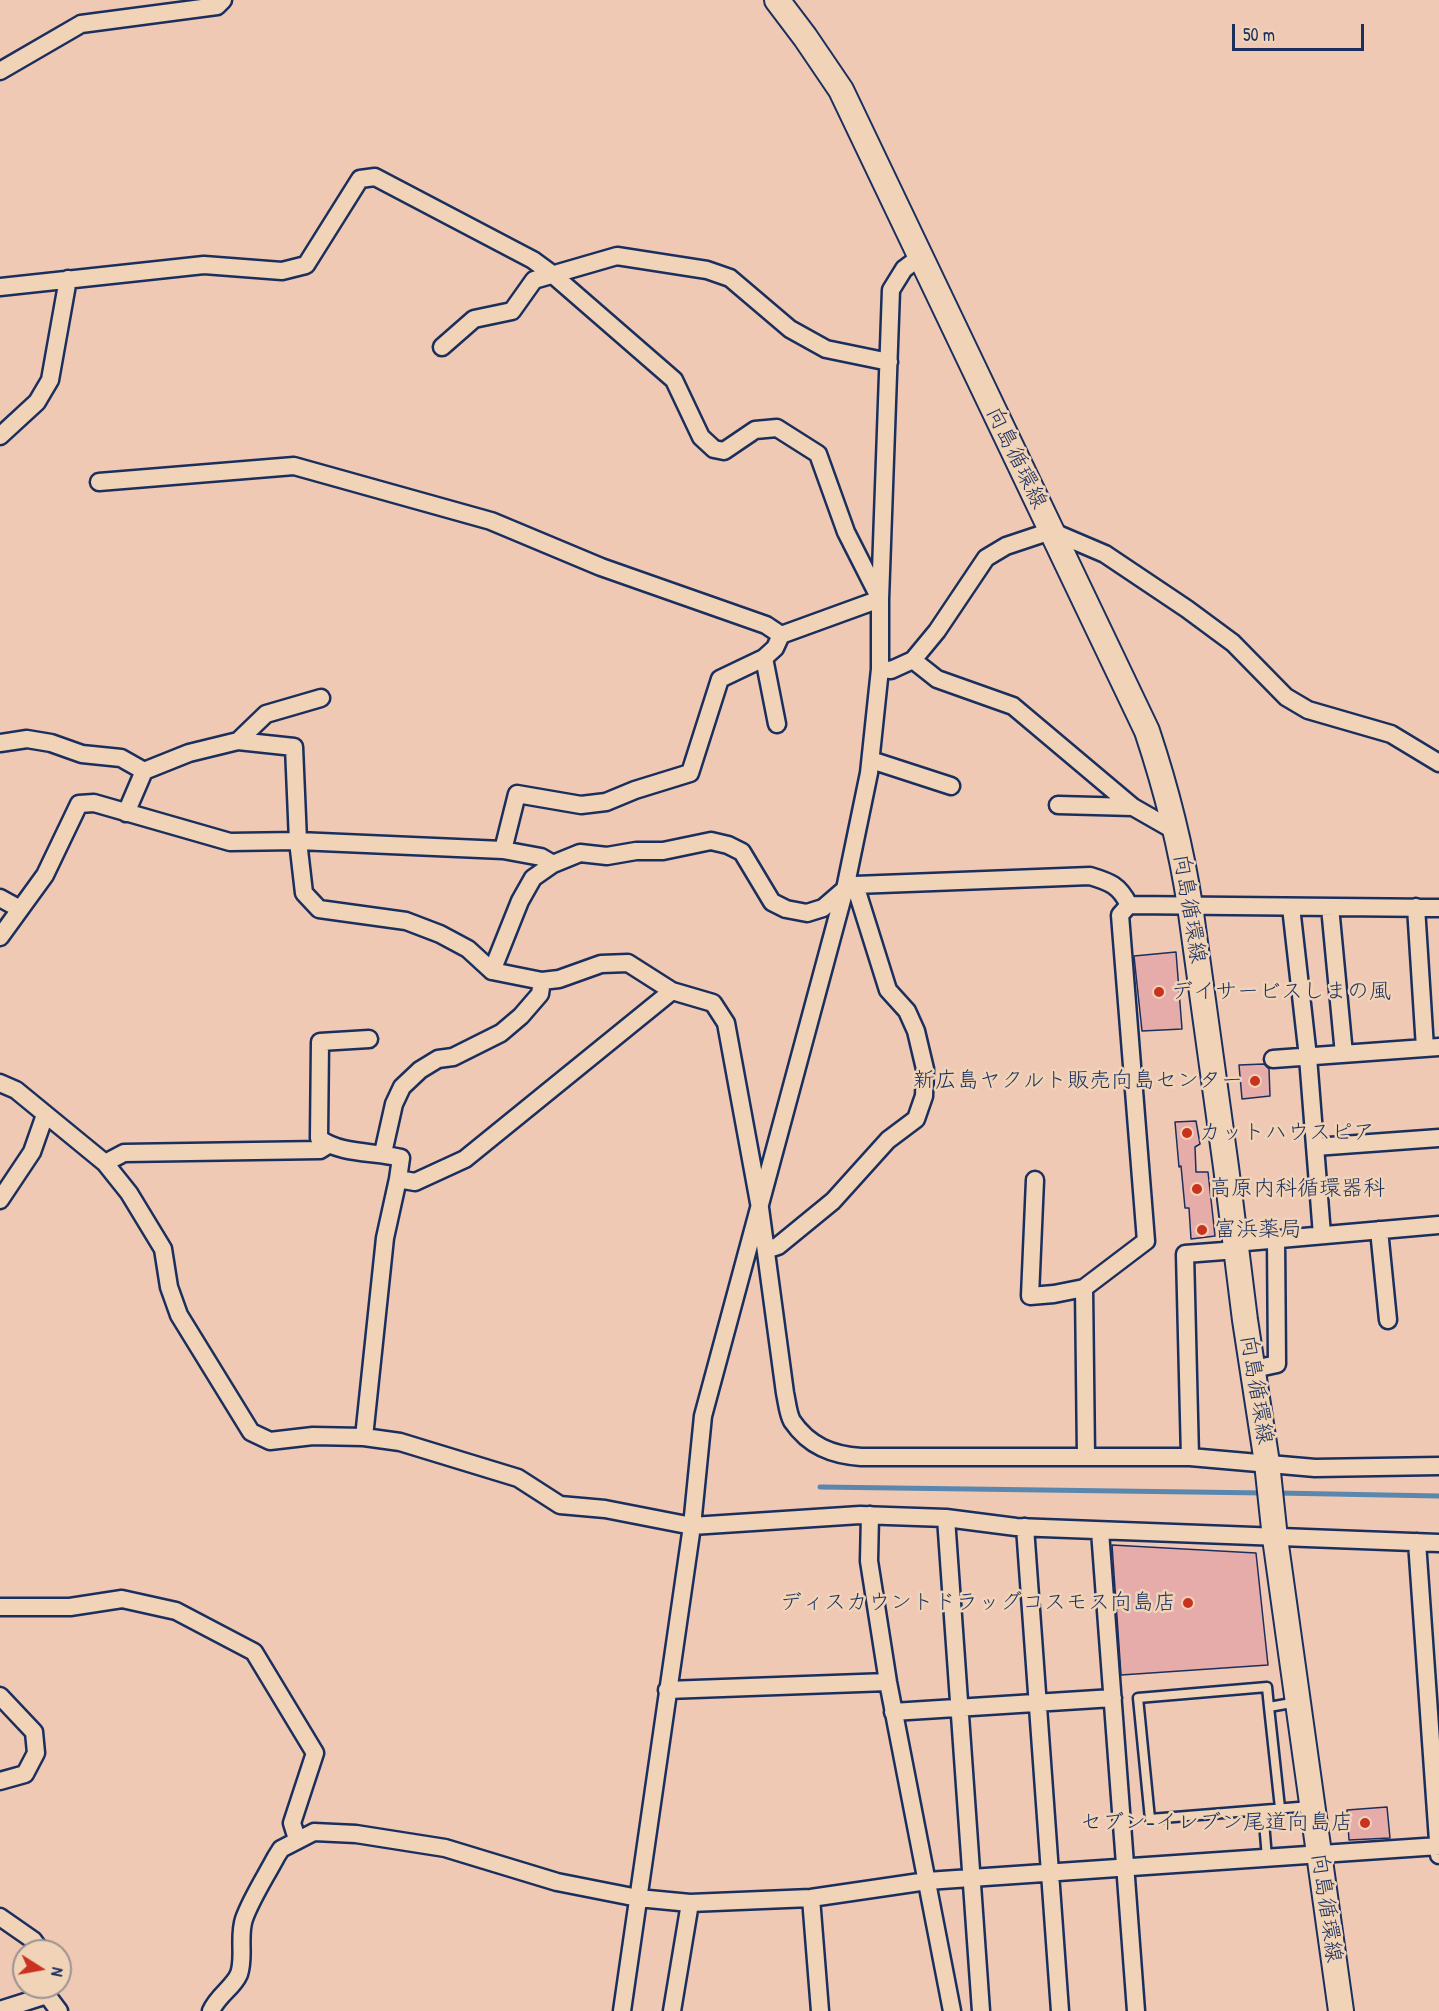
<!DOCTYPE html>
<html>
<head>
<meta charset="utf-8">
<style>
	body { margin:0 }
	#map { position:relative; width:1439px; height:2011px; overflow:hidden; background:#efc9b4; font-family:"Patrick Hand",sans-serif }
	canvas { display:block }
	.north { position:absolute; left:12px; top:1939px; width:60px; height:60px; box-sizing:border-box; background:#f1d4b7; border:2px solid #9b9293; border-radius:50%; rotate:101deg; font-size:16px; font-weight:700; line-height:24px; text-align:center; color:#1b2f5e }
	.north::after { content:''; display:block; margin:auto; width:21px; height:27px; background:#c8321e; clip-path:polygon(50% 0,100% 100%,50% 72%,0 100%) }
	.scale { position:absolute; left:1232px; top:24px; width:132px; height:27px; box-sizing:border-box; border:3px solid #1b2f5e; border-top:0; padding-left:8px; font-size:18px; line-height:21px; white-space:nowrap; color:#1b2f5e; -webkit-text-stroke:4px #f1d4b7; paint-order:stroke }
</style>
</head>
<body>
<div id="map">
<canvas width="1439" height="2011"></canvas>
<div class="north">N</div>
<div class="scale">50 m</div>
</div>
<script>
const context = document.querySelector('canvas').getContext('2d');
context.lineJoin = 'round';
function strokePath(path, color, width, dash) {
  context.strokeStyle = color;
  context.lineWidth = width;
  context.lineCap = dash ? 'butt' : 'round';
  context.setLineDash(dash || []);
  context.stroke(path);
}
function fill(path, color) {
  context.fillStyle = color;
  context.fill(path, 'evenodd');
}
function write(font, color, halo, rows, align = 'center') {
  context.font = font + ' "Patrick Hand","Klee One",sans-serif';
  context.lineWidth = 5;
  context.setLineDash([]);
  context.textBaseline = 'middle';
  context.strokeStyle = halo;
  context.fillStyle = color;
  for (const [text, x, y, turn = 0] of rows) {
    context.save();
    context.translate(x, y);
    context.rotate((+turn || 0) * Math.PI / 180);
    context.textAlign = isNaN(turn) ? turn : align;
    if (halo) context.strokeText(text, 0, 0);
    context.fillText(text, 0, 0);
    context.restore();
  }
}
strokePath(new Path2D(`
	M820,1487L1265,1493
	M1277,1493L1439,1496`), '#5987ae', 5);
const building = new Path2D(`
	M1176,952L1182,1029L1142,1031L1134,956Z
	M1264,1064L1269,1069L1270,1096L1242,1099L1239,1065Z
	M1196,1121L1200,1144L1195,1147L1196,1172H1208L1215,1236L1191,1239L1189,1208H1185L1181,1166L1179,1167L1175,1122Z
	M1112,1545L1256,1553L1268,1665L1121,1675Z
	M1387,1807L1390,1838L1349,1840L1347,1810Z`);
fill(building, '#e6acaa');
strokePath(building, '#1b2f5e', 1.5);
const service = new Path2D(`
	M1297,1702L1269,1707L1267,1687L1138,1698L1150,1819L1311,1806
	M1269,1707L1280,1808
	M1263,1810L1267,1858`);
const minor = new Path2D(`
	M0,71L81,24L217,6L223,0
	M0,287L204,265L282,271L306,265L360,179L375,177L533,260L552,274L674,380L701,437L714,449L724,451L755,430L777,428L818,454L846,532L880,599L781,635L775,648L764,658L720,679L690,773L635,790L606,802L581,805L517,794L503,850
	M442,347L474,319L512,311L534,280L617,256L707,270L730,278L790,329L826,349L889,362
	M0,436L37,402L50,380L68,279
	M99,482L294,466L491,521L601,567L766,625L781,635
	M764,658L777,724
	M913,660L937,679L1013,706L1133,807L1175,831
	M880,669L891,670L913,660L937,631L986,558L1006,546L1051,531L1105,554L1187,609L1233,643L1286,697L1308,710L1391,734L1439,763
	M238,741L266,714L321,698
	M0,743L27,739L51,743L82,754L121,758L144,771
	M871,760L951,786
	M1058,805L1133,807
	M126,813L144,771L189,753L238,741L294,747L298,841L304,893L319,909L406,921L440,934L468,949L492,971L542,981L559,979L601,964L628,963L672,991L713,1003L726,1023L760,1208L785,1393C787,1402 788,1414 792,1421C809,1446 832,1455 861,1457H1190L1315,1468L1439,1466
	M0,898L20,909
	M1291,907L1308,1057L1322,1235
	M1330,907L1344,1054
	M1416,907L1425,1048
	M0,937L45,875L79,804L94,803L230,842L298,841L503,850L541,857L553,864
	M492,971L520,901L533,878L553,864L580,853L607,856L636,851H663L711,841L728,845L742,852L772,902L786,909L807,913L823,908L845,889L855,885L1090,876C1110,882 1119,885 1129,905L1439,908
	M1273,1059L1439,1047
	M0,1083L16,1090L105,1163L129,1193L163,1249L169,1287L179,1315L251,1432L270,1441L313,1436L364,1437L400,1442L518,1478L560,1505L605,1509L692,1526L860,1515L946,1518L1016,1527L1439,1543
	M1315,1147L1439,1138
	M383,1153L394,1104L402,1087L420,1070L438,1059L453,1057L501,1033L521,1016L540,994L542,981
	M105,1163L124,1153L320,1150L328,1145
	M398,1179L415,1182L465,1159L672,991
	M1035,1180L1030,1296L1054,1294L1084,1288L1146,1241L1120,915L1129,905
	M0,1200L32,1152L45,1115
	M1379,1230L1388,1320
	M1235,1243L1439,1225
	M766,1250L778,1246L833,1201L888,1140L916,1119L924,1096L925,1069L916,1031L907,1011L888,990L855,885
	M1084,1288L1086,1457
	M1254,1369L1277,1364L1276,1239
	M364,1437L385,1238L398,1179L401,1158C375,1151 341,1155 319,1138L320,1042L369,1039
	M1190,1457L1185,1254L1237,1250
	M870,1515L869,1561L888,1682L952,2011
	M946,1518L981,2011
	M1025,1527L1060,2011
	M1100,1531L1136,2011
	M1417,1542L1439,1855
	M0,1607H70L122,1599L176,1611L254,1652L315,1753L292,1823L297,1839
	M667,1690L888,1682
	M0,1696L34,1732L36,1753L25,1774L0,1781
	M893,1712L1113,1698
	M811,1898L820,2011
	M0,1917L33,1940L41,1951
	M47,1987V1995L59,2011
	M0,2010L47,1995
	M211,2011C218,1995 233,1988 239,1974C245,1957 238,1937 244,1919C251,1899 266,1876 276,1857L281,1849L314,1832L356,1834L445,1848L557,1882L638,1898L690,1903L811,1898L927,1881L1439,1846
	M622,2011L692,1526L703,1416L845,889L869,773L880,669V599L891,290L904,269L920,257
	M672,2011L690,1903`);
const secondary = new Path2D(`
	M777,0L805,37L841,90L1147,731C1166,788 1181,847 1190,906L1226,1167L1245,1320L1267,1463L1275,1538L1341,2011`);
strokePath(service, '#1b2f5e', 13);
strokePath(minor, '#1b2f5e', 21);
strokePath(secondary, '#1b2f5e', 28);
strokePath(service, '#f1d4b7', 8);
strokePath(minor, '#f1d4b7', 16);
strokePath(secondary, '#f1d4b7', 24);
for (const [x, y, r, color] of [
	[1159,992,6,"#c8321e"],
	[1255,1081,6,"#c8321e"],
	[1187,1133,6,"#c8321e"],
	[1197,1189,6,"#c8321e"],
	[1202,1230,6,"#c8321e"],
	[1188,1603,6,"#c8321e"],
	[1365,1823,6,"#c8321e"]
]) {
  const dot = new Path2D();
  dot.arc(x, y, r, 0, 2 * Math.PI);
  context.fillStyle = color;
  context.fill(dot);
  strokePath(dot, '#f1d4b7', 2);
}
write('22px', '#1b2f5e', '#f1d4b7', [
	["向島循環線",1016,458,64],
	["向島循環線",1189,909,81],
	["向島循環線",1256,1390,81],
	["向島循環線",1326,1908,82]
]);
write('22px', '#1b2f5e', '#f1d4b7', [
	["デイサービスしまの風",1171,992],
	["新広島ヤクルト販売向島センター",1243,1081,"right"],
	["カットハウスピア",1199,1133],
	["高原内科循環器科",1209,1189],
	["富浜薬局",1214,1230],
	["ディスカウントドラッグコスモス向島店",1176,1603,"right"],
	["セブン-イレブン尾道向島店",1353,1823,"right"]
], 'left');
</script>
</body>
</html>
